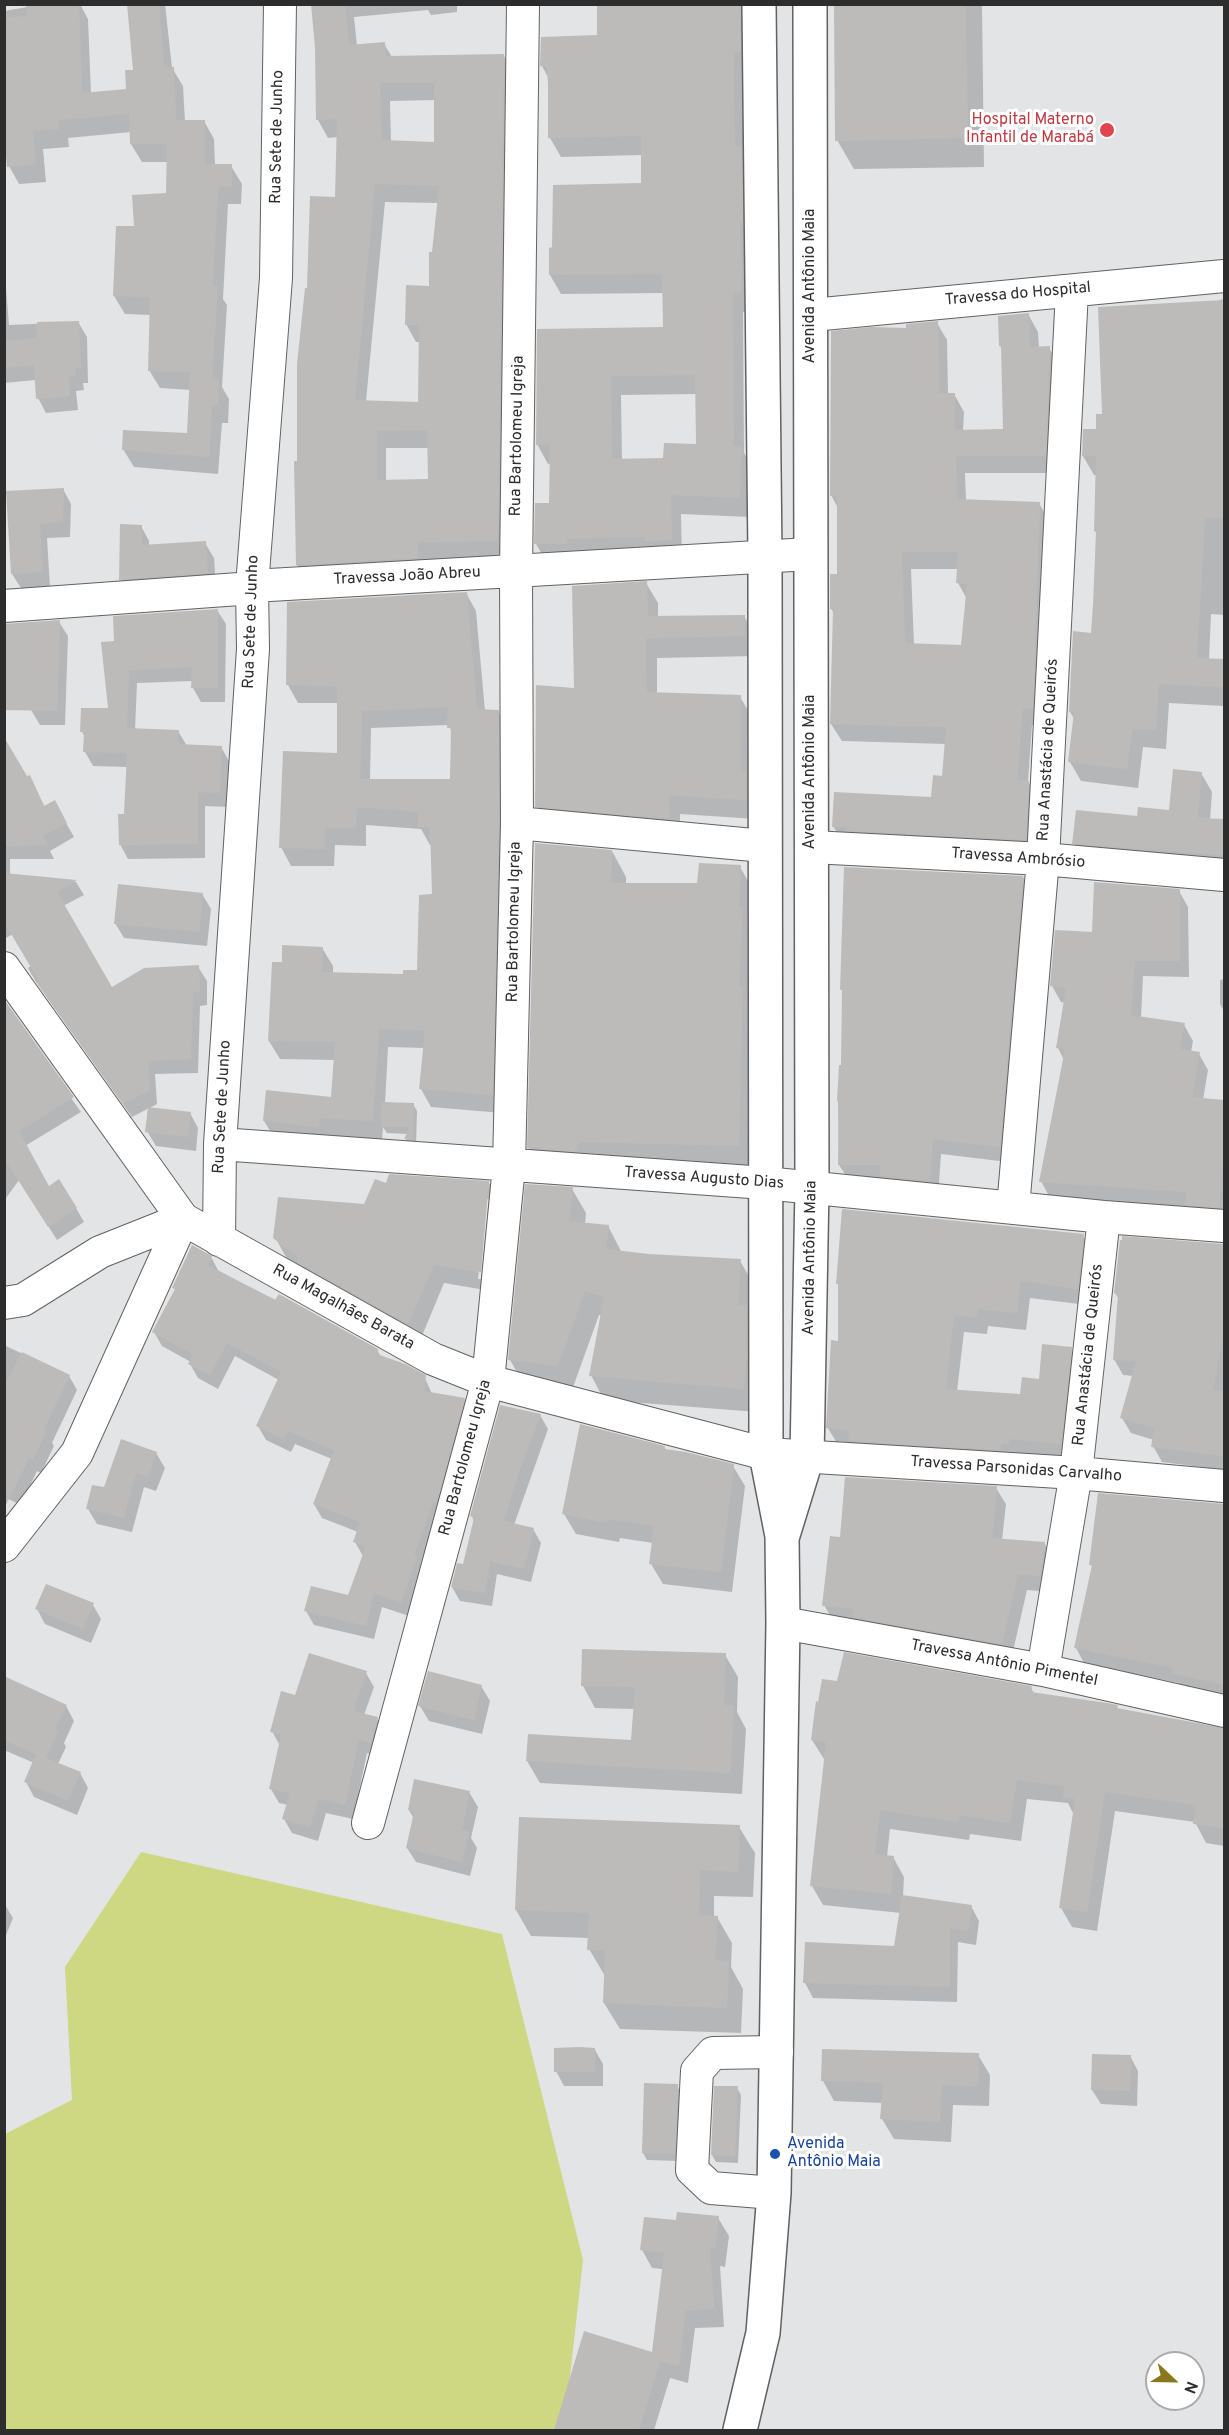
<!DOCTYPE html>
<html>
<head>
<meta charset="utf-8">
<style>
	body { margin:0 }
	#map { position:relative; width:1229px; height:2435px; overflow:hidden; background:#e3e4e6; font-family:Overpass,sans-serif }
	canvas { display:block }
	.frame { position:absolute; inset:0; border:6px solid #2d2d2e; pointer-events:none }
	.north { position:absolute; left:1145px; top:2351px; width:60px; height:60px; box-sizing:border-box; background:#fff; border:2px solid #ababab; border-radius:50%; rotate:112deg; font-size:16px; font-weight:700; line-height:24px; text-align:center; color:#2d2d2e }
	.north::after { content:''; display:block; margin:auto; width:21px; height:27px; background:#8a771b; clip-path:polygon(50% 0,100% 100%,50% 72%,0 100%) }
</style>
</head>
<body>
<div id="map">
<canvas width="1229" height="2435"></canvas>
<div class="frame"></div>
<div class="north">N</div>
</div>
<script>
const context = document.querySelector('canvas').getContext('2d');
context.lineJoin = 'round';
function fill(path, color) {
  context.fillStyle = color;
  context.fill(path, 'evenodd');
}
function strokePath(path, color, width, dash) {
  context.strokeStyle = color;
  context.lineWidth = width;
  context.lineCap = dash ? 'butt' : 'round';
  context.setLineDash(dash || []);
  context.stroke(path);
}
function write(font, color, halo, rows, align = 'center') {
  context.font = font + ' Overpass,sans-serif';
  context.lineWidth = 6;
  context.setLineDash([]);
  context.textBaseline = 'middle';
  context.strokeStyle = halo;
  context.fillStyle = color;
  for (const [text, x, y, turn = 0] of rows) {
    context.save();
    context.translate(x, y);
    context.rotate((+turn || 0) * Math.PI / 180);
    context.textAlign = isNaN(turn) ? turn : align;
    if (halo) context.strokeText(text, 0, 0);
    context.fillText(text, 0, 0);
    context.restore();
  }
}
fill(new Path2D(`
	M141,1852L502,1934L583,2260L564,2430H5V2134L72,2100L65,1967Z`), '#ced782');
fill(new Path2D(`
	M45,4H80L88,19L91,94L128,90L134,71L129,4H165L172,68L183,86L185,122L204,121L214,139L215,165L231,166L242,184L241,204H228L223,299L227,305L222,387L229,399L228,423H222L218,474L134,467L123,449L189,435L191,390L160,388L149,370L151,315L125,314L114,296L135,228L168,194V162H142L131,144V132L68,138L69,147L43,149L46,182L19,184L9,166L4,120V11Z
	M312,4H457V12L431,15L428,10L354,17L357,46L384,44L392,57L504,56L514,73L508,558L428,559V576L308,583L297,565L296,463H298L309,290L337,198L338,137L328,138L318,120L317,48ZM436,100V143L391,142L390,101ZM385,202L439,203L430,288L406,324L416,342H420L419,403L366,401ZM386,448H429L430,480L386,481Z
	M599,4H750L752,311L743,312L744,453L752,467L750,517L681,514L682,559L547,563L536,544L551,504V463L548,464L537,444L538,330L665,328L664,293L561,294L550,275V249L642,184V155L561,157L550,138L549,79L542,66L598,37ZM697,394V446L665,460H622L621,395Z
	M835,4H982L984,167L854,169L837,140Z
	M4,262L9,325L78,322L87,337L88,383H83L84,390L76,391L78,410L46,413L38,398L36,380L4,383Z
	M1224,299V615L1211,614L1209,660H1224V706L1169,703L1166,749L1143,747L1138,788L1081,781L1070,762L1075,720L1070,712L1092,634L1095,605L1097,475H1094L1083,456L1104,416L1219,302V300Z
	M1028,314L1038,332L1039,348H1049L1059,365L1055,473H965L966,501L1039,503L1049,521L1042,726L1032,725L1028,781L1038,800L1035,857L844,844L833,826L933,799L943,777L946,744L842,741L831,724L834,613L831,609L838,576V508L831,495L908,329L937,323L947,340L948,394H954L964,412L963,431H1004L1003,350L1000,346ZM911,569H958V583L967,599L962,647L914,645Z
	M63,489L71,504L70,537L47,538L50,587L21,588L12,574L8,493Z
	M141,526L149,541V546L205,543L214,558L216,588L129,594L121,579Z
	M646,583L658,603V618L744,616L755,636V656L657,658V694L740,697L752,717L756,819L680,814V837L548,826L536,806L575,690Z
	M466,593L476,611L485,711H498L508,730L502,1113L431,1107L421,1089L425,1048L388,1047L385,1104H413L417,1111L416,1146H410L406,1139L408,1134L387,1133L383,1127L382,1139L330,1136L329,1144L275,1139L264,1121L332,1098L335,1060L280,1059L269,1041L283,963L322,948L333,966V973L404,976L418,972L434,896L432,845H430L421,829L366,825V846L335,845L334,866H291L281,847L338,754L339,703H298L288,685ZM449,725L452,734L451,780H370L371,728Z
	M217,610L226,624L225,702H201L193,688V681L137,683L135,730L178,731L187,746L221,747L229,761L227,807L205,806V858L128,859L120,844L125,816L128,767L93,766L85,752L86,739L82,732L110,710L115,642Z
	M59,622L68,636L65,725H40L31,710Z
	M4,740L27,778L29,777L45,807L54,802L74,837L50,851L54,859H10V875L76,882L84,895L63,906L111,989L198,967L207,981V1005L200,1006L198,1073L155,1074L157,1104L132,1117L36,982L28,968L32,965L13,934L4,939Z
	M1201,773L1212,792L1210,820H1224V872L1085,862L1074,843L1138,818L1171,812Z
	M612,851L626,877V884H699L740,867L755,893L753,1171L544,1173L529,1148Z
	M1023,877L1032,893L1008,1162L941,1154L938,1197L849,1180L839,1165L838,1101L842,1066Z
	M1179,891L1188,907L1189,977L1143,976L1141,1018L1184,1025L1193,1041L1191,1052L1199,1054L1208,1070L1203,1100L1224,1102V1223L1050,1198L1041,1181L1064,1060L1058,1048L1065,1003L1061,1002L1052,986L1093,934Z
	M202,894L211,909L207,946L124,938L115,923Z
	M1224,979V1011L1220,1004V980Z
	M4,1003L81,1112L25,1146L49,1188L76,1208L84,1222L57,1240L19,1180L4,1201Z
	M190,1113L198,1128L196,1151L156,1146L147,1131Z
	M489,1183L500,1202L491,1291L444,1283L419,1343L304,1271L286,1257L275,1237L365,1206L386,1185ZM486,1199H489L481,1279H478Z
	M572,1189L586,1213L585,1224L608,1226L622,1253L740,1261L754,1285L757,1412L604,1400L591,1375L602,1316L599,1315L572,1390L524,1384L510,1360Z
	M1083,1236L1093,1253L1087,1305L1030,1298L1026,1330L988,1326L987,1334L964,1332L957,1391L1022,1396L1071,1349L1081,1366L1070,1461L838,1445L828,1428L839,1342Z
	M1217,1251H1224V1470L1162,1462L1153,1446L1154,1440L1131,1433L1122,1418L1134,1376L1123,1375L1114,1359L1119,1299L1115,1293Z
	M211,1257L219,1272L377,1350L381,1357L424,1376L432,1394L464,1399L472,1413L409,1616L382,1607L374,1639L314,1625L306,1611L349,1597L363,1556L355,1542L358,1532L322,1518L314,1504L332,1459L295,1444L291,1452L266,1440L258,1426L279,1380L235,1356L218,1389L198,1378L190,1364L191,1362L162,1346L154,1332L176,1291L174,1288Z
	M4,1345L69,1376L77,1390L52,1443L54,1446L41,1473L37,1471L21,1505L4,1497Z
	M540,1415L548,1429L514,1525L533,1529L541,1543L531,1582L497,1574L492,1606L460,1601L452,1587L464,1566L474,1522L472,1516Z
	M664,1447L666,1450L733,1466L745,1486L732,1592L663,1584L651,1564L653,1543L620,1538L619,1542L576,1534L564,1514Z
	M156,1453L165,1468L156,1491L144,1487L132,1532L97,1524L88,1509L105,1489Z
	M996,1488L1006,1504L1002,1540L1045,1544L1054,1561L1050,1592L1027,1590L1011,1660L834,1622L824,1605Z
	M1223,1505H1224V1698L1182,1688L1179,1683L1084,1663L1076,1648L1093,1568L1091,1565Z
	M93,1605L101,1619L91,1643L45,1624L37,1609Z
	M725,1655L738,1677L737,1712L746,1729L742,1794L540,1783L527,1761L529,1736L633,1742L635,1709L595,1708L583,1686Z
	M366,1673L374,1687L364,1715L377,1719L385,1733L379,1756L367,1753L353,1819L326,1813L318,1841L292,1833L284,1819L288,1805L279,1803L271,1789L280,1746L272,1731L296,1697Z
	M838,1683L1031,1688L1035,1695L1117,1707L1118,1710L1224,1730V1846L1206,1843L1195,1822L1115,1811L1097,1931L1072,1927L1061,1908L1074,1815L1068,1803L1027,1799L1021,1841L970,1834L969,1840L890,1829L887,1857H893L904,1877L903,1896L971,1906L979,1921L976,1945L958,1942L957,2002L813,1998L805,1983L895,1947L901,1913L823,1905L812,1886L826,1759H824L812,1740Z
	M481,1686L490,1701L482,1734L429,1721L420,1706Z
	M4,1706H66L74,1721L64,1743L66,1747L58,1764L80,1773L88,1788L77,1815L34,1797L26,1782L34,1763L4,1750Z
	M469,1792L478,1807L471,1838L477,1848L470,1876L416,1862L407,1848L414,1819L409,1810Z
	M520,1819L739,1827L755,1853L753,1897L714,1896V1917H717L732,1943L731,1967L743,1989L741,2033L620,2029L604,2003L605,1976L589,1949V1938L531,1936L516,1910Z
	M4,1903L13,1918L4,1940Z
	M595,2050L603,2064V2086H564L556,2071Z
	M978,2055L990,2075L989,2106L953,2105L951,2142L894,2139L882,2119L883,2103L834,2101L823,2081Z
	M1130,2056L1138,2071L1137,2106L1101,2104L1092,2090Z
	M677,2086L681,2093L678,2161L647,2160L643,2153Z
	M737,2088L741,2095L738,2163L716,2162L712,2155Z
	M718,2218L729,2236L725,2267L720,2266L724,2327L695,2328L688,2383L670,2378L654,2430H555L585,2333L653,2354L663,2269L652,2268L642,2250L677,2222Z`), '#0003');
fill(new Path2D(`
	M26,4H79L82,93L126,89L125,70H133L127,4H159L164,67H174L176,120H205V164H232V187L218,186L213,286H218L212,379L219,380L218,405H212L209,457L122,450L123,430L187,433L190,372L148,371L150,297L113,296L116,226H134L132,195L166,193L167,144H130L129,114L58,120L59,129L33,131L36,164L7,167L4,136V18L27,16Z
	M311,4H345L349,45L385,42L386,56L504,54L498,541L418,542V558L296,565L294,461H297V364L305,288H307L310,196L335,197L337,119L316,120L315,48ZM380,83H434V142L382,140ZM375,184L439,186L432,252H429V286L406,285L405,325H419L418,402L355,400ZM427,430L428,479L377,480V431Z
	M597,4H740L741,52H734L735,146H741L742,176L743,223H740L742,292L733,293L734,446H742L740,498L671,495L672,540L645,541V537L567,539V544H534L535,503H549L550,444L536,445L537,329L663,327L662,274L549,275V248L552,247L553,185L641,183V136L548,138V84L547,67L540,66L541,37L597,35ZM695,375L696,444L664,443L663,458L612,459L611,376Z
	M834,4H966L968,138L835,141Z
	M1224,300V517L1205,518L1197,658L1224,659V687L1159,684L1156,730L1132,729L1127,769L1068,762L1074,712H1069L1073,631L1091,633L1093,605L1096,532L1094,531L1096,456H1082L1083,429H1096V414H1102L1098,307Z
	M1029,313L1030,347L1050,346L1046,456H956L957,499L1040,502L1033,709L1023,708L1017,780L1029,781L1026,840L847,831V827H832L834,792L931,797L933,775L942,776L946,727L830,724L833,609H830V574H837V496H830L831,331L871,327L906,328V324L938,321L939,393H955L954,430L1003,429L1001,346H999L998,316ZM902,552H958L956,583L967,584L961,645L905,643Z
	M79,321L81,369L75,368L76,376L69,377L70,396L36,399L34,365L4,368V341L37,338V322Z
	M64,488L63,522L40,524L43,572L11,574L6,491Z
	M120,524L142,525V545L206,541L208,573L119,580Z
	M647,581L648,616L745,615V636L646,638L647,692L741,695V771L746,772V800L669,795L670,817L656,818L535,807L536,685L574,688L572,586Z
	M467,592L477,709L499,710V823L493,1095L419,1089L425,1030L379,1029L373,1121L320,1118L319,1127L263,1121L266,1090L331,1097L335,1042L268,1041L272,962H282V945L323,947L322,972L403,974V970H417L419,895L432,894L430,827H418V812L357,807L356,828H325V849L279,848L283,751L337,753V686L286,685L287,602ZM448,707L447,728H451L450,779H360L362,711Z
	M218,609V688H191L192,667L129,670L127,728L179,730L178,744L222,746L220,793L198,792V844L119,845L118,814H124L127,753L83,752L84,732H80L81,708H108L101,642L114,641L113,616Z
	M60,620L57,711L4,710V624Z
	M4,737L27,776L30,775L44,806L55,800L67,823L43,836L48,845L4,846Z
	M1173,769L1202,772L1198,818L1224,819V855L1072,844L1076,810L1137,816L1138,807L1169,810Z
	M535,843L612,850L611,883H697L699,863L741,865L739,907H743L739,986L743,987L739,1146L579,1142L577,1152L527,1148Z
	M844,867L1023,876L1000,1147L933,1139L930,1181L880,1176L881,1165H838L839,1102L837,1101L839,1065H841L842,990H840Z
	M4,873L77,880L57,892L112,987L144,968L199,965L200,992H193L191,1059L148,1061L150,1090L123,1104L37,983L39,981L4,922Z
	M1094,882L1180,889V961H1135L1131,1015L1185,1023L1180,1049L1200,1052L1192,1097L1224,1100V1152L1219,1208L1185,1205L1186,1192L1039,1182L1065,1049L1056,1048L1066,988L1050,986L1055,930L1092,932Z
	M118,884L203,893L199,932L114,924Z
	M6,1002L74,1097L19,1131L49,1186L59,1179L77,1208L48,1227L4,1158V1003Z
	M382,1102L414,1103L413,1140L404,1139L410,1127H381Z
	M148,1107L191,1112L188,1137L145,1132Z
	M389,1174L489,1181L481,1272L434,1265L408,1324L297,1262L299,1258L273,1238L278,1197L364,1204L375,1179L386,1183Z
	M525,1184L573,1187L569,1221L609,1225L606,1249L649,1254L741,1259L738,1305H747V1353L744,1389L589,1376L604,1297L585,1291L558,1366L508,1360Z
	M842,1209L1084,1234L1078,1289L1020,1281L1017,1313L978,1309L977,1318L954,1315L946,1389L1020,1394L1022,1377L1039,1379L1042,1344L1072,1347L1061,1444L1009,1439V1444H1001L1000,1450L848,1441L849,1430L826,1428L831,1340L838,1341V1284H836Z
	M1122,1236L1224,1244V1329L1213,1390L1224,1391V1456L1151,1447L1154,1428L1120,1418L1136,1361L1113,1360L1118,1294L1114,1293L1120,1240H1122Z
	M192,1245L212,1256L208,1265L275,1300L279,1294L378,1349L377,1354L405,1364L426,1375L424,1391L465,1398L438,1497L436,1503L433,1502L414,1556H417L401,1603L374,1593L366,1626L304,1611L311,1586L348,1595L366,1546L353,1542L360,1522L313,1504L334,1450L287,1431L283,1439L256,1426L281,1372L227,1343L210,1375L188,1364L193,1354L152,1332L175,1289L172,1288Z
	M22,1352L70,1375L44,1429L47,1430L33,1460L29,1458L4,1509V1387Z
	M500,1405L541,1414L519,1472L504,1521L534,1528L524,1569L490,1561L485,1593L451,1587L457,1563L463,1564L474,1518L470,1516Z
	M580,1424L665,1446L664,1449L686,1452L734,1464L721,1572L649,1564L654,1526L609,1519L608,1523L562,1514Z
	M121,1439L157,1452L148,1477L136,1473L124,1518L86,1509L92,1485L104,1487Z
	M845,1477L997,1486L992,1538L1045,1542L1040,1576L1018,1574L1002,1644L852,1617L854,1609L822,1606L830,1536L840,1537Z
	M1098,1493L1224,1504V1685L1172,1673L1173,1668L1074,1648L1092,1565H1089Z
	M46,1584L94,1603L83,1629L35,1609Z
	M582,1649L726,1653L724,1705H734L730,1773L526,1761L528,1734L631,1740L635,1687L581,1686Z
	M844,1652L1032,1686L1031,1692L1107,1703L1118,1705L1117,1708L1224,1728V1828L1193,1824L1196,1805L1105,1792L1087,1912L1059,1908L1075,1799L1063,1797L1064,1786L1017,1780L1010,1823L960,1815L958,1822L880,1810L875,1854L894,1856L891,1894L810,1886L826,1742L811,1740L816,1701L818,1702L822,1679L837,1681Z
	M309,1653L367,1671L353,1711L378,1717L371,1743L359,1739L345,1805L318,1799L310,1827L282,1819L290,1793L269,1789L281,1735L270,1732L281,1691L295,1695Z
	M428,1671L482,1685L474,1720L418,1706Z
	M4,1676L67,1705L55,1729L58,1731L46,1758L81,1772L68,1801L24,1782L36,1754L4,1740Z
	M414,1779L470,1791L462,1830L469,1832L462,1862L406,1848L414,1812L408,1810Z
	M519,1817L740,1825L738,1872L700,1870L699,1915L718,1916L715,1960L729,1961L727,2008L603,2003L605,1950H587L589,1913L515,1910Z
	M902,1895L972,1905L968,1931L950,1928V1987L803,1983L805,1942L894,1946Z
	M580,2047L595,2048V2072H554V2048Z
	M822,2049L979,2053L978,2086L942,2085L940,2122L880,2119L883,2083L821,2081Z
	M1092,2054L1131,2055L1130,2091L1091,2090Z
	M644,2083L678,2084L675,2154L642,2153Z
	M714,2086H738L735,2156L711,2155Z
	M677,2212L719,2216L715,2249H710L714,2309L686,2310L679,2366L660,2361L639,2430H554L584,2331L652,2352L664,2253L640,2250L644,2217L676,2220Z`), '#bcbbba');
const minor = new Path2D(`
	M812,315L1224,276
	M4,606L239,589L252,586L810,554
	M517,823L764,846
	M812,847L1043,859L1224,875
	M4,968L183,1219L433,1359L488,1381L766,1454L1076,1473L1224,1486
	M220,1144L765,1183L1104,1217L1224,1226
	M1013,1208L1043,859L1072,291
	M219,1240L220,1144L253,649L252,586L276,278L280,4
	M4,1303L23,1300L100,1252L183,1219L77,1453L4,1546
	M783,1623L1043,1670L1224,1711
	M1043,1670L1076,1473L1104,1217
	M368,1823L488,1381L509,1166L517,823L516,571L523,4
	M774,2193L711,2188L692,2170L697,2071L713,2053L777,2052`);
const major = new Path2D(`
	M783,1535L807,1457L812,1187L810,4
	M740,2430L763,2333L774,2193L783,1623L782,1536L766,1454L765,557L759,4`);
strokePath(minor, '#626264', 34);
strokePath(major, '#626264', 36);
strokePath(minor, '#fff', 32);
strokePath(major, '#fff', 33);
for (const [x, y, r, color] of [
	[1107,130,8,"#e0444e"],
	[775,2154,6,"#1a4fb4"]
]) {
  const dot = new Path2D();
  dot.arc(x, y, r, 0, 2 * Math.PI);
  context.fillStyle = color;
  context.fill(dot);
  strokePath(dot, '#fff', 2);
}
write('16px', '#be3a42', '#fff', [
	["Hospital Materno",1094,121],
	["Infantil de Marabá",1094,139]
], 'right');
write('16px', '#2d2d2e', '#fff', [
	["Rua Sete de Junho",278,137,-89],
	["Avenida Antônio Maia",811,286,-90],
	["Travessa do Hospital",1018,295,-5],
	["Rua Bartolomeu Igreja",518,436,-89],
	["Travessa João Abreu",407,577,-3],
	["Rua Sete de Junho",252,622,-88],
	["Rua Anastácia de Queirós",1049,750,-87],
	["Avenida Antônio Maia",811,772,-90],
	["Travessa Ambrósio",1018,859,4],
	["Rua Bartolomeu Igreja",515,922,-89],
	["Rua Sete de Junho",223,1107,-87],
	["Travessa Augusto Dias",704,1179,4],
	["Avenida Antônio Maia",811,1258,-89],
	["Rua Magalhães Barata",343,1308,29],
	["Rua Anastácia de Queirós",1089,1355,-84],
	["Rua Bartolomeu Igreja",466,1458,-75],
	["Travessa Parsonidas Carvalho",1016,1470,4],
	["Travessa Antônio Pimentel",1004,1664,11]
]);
write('16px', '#164399', '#fff', [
	["Avenida",787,2145],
	["Antônio Maia",787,2163]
], 'left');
</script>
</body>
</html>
